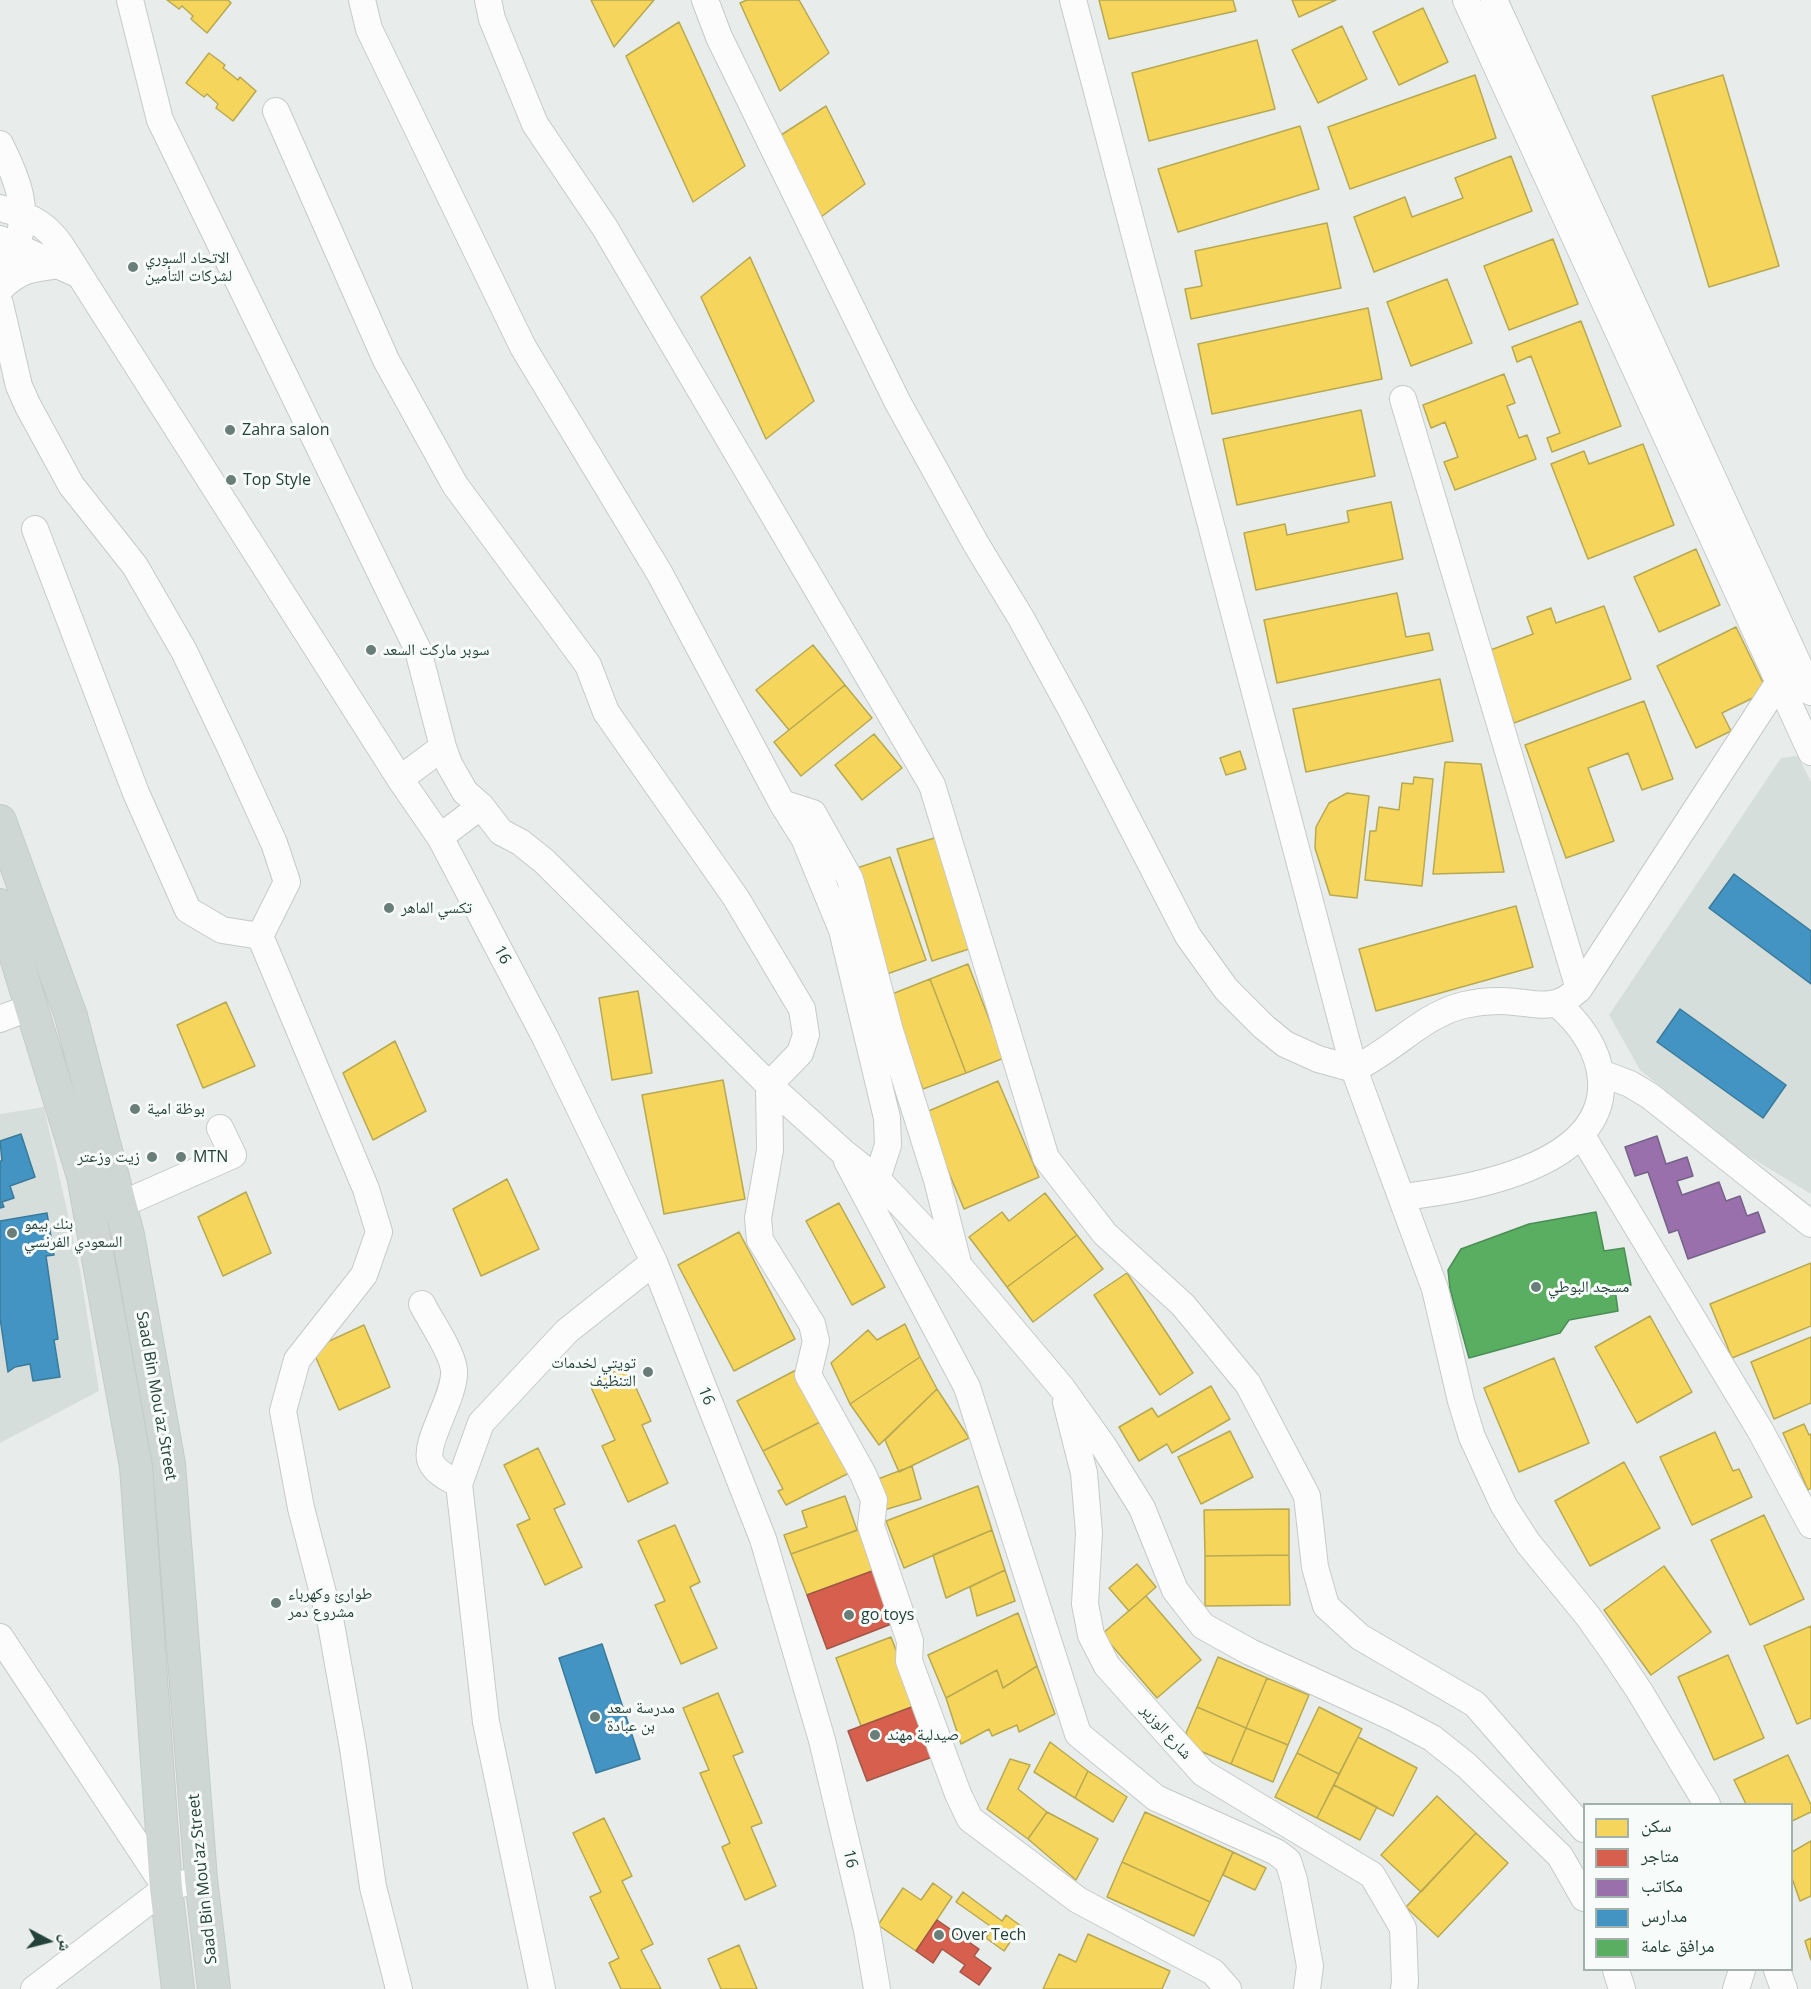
<!DOCTYPE html>
<html>
<head>
<meta charset="utf-8">
<style>
	body { margin:0 }
	#map { position:relative; width:1811px; height:1989px; overflow:hidden; background:#e8edeb; font-family:"Open Sans","Noto Naskh Arabic",sans-serif }
	canvas { display:block }
	.legend { position:absolute; left:1583px; top:1803px; width:210px; height:168px; box-sizing:border-box; background:#f7fbf9; border:2px solid #a3b1ad; margin:0; padding:8px 10px; list-style:none; font-size:18px; color:#24423a }
	.legend li { display:flex; align-items:center; gap:12px; height:30px }
	.legend b { width:30px; border:2px solid #a3b1ad }
	.north { position:absolute; left:18px; top:1911px; width:60px; height:60px; -webkit-text-stroke:4px #f7fbf9; paint-order:stroke; rotate:97deg; font-size:16px; font-weight:700; line-height:24px; text-align:center; color:#24423a }
	.north::after { content:''; display:block; margin:auto; width:21px; height:27px; background:#24423a; clip-path:polygon(50% 0,100% 100%,50% 72%,0 100%) }
</style>
</head>
<body>
<div id="map">
<canvas width="1811" height="1989"></canvas>
<ul class="legend">
<li><b style="height:16px;background:#f6d55c"></b>سكن</li>
<li><b style="height:16px;background:#d6604d"></b>متاجر</li>
<li><b style="height:16px;background:#9970ab"></b>مكاتب</li>
<li><b style="height:16px;background:#4393c3"></b>مدارس</li>
<li><b style="height:16px;background:#5aae61"></b>مرافق عامة</li>
</ul>
<div class="north">ش</div>
</div>
<script>
const context = document.querySelector('canvas').getContext('2d');
context.lineJoin = 'round';
function fill(path, color) {
  context.fillStyle = color;
  context.fill(path, 'evenodd');
}
function strokePath(path, color, width, dash) {
  context.strokeStyle = color;
  context.lineWidth = width;
  context.lineCap = dash ? 'butt' : 'round';
  context.setLineDash(dash || []);
  context.stroke(path);
}
function write(font, color, halo, rows, align = 'center') {
  context.font = font + ' "Open Sans","Noto Naskh Arabic",sans-serif';
  context.lineWidth = 6;
  context.setLineDash([]);
  context.textBaseline = 'middle';
  context.strokeStyle = halo;
  context.fillStyle = color;
  for (const [text, x, y, turn = 0] of rows) {
    context.save();
    context.translate(x, y);
    context.rotate((+turn || 0) * Math.PI / 180);
    context.textAlign = isNaN(turn) ? turn : align;
    if (halo) context.strokeText(text, 0, 0);
    context.fillText(text, 0, 0);
    context.restore();
  }
}
fill(new Path2D(`
	M1798,756L1811,782V1194L1745,1154L1640,1070L1609,1015L1781,758Z
	M44,1107L80,1269L99,1391L0,1443V1114Z`), '#d6dedb');
const homes = new Path2D(`
	M167,0H228L231,3L207,33L191,19L193,16L182,6L179,9Z
	M591,0H654L614,47Z
	M747,0H799L829,53L780,91L740,3Z
	M1099,0H1233L1236,11L1109,39Z
	M1292,0H1336L1299,17Z
	M1423,8L1448,62L1399,85L1373,32Z
	M679,22L745,166L693,202L626,56Z
	M1342,26L1367,79L1318,103L1292,50Z
	M1257,40L1275,109L1149,141L1132,73Z
	M209,53L225,65L223,68L238,80L240,77L256,91L233,121L216,108L218,104L207,94L204,97L186,83Z
	M1475,75L1496,138L1350,189L1328,127Z
	M1723,75L1779,266L1709,287L1652,96Z
	M826,106L865,184L817,220L778,137Z
	M1300,126L1319,189L1178,232L1158,169Z
	M1511,156L1532,211L1374,272L1354,217L1405,197L1412,217L1463,198L1455,178Z
	M1327,223L1341,288L1191,319L1185,289L1202,286L1195,251Z
	M1553,239L1578,304L1509,330L1484,266Z
	M750,257L814,401L766,439L701,297Z
	M1447,279L1472,343L1411,366L1387,302Z
	M1368,308L1382,379L1212,414L1198,344Z
	M1581,321L1621,426L1552,452L1547,438L1560,433L1531,356L1517,362L1512,347Z
	M1504,374L1515,403L1507,406L1519,438L1527,435L1536,459L1455,490L1444,462L1458,457L1445,422L1431,428L1423,405Z
	M1361,410L1375,476L1237,505L1223,439Z
	M1643,444L1674,525L1588,559L1551,464L1584,451L1589,464Z
	M1391,502L1403,559L1256,590L1244,533L1285,524L1287,535L1349,522L1347,511Z
	M1696,549L1720,605L1659,632L1634,577Z
	M1397,593L1406,637L1429,633L1433,650L1277,683L1264,620Z
	M1604,606L1631,679L1514,723L1488,651L1533,634L1527,617L1551,608L1556,623Z
	M1736,627L1767,691L1722,713L1731,731L1696,748L1657,666Z
	M813,645L845,685L789,730L756,690Z
	M1440,679L1453,741L1306,772L1293,709Z
	M845,685L872,718L801,776L774,742Z
	M1644,701L1673,779L1642,790L1628,753L1588,768L1614,841L1566,858L1525,745Z
	M874,734L902,768L862,800L835,765Z
	M1240,751L1246,769L1226,775L1220,758Z
	M1445,762L1481,764L1504,872L1433,874Z
	M1414,777L1433,779L1422,886L1365,880L1370,831H1376L1379,807L1399,810L1402,783L1413,784Z
	M1347,793L1369,796L1357,898L1330,895L1315,848L1316,827L1329,803Z
	M938,837L972,948L932,961L897,849Z
	M890,857L926,960L887,974L851,870Z
	M1516,906L1533,967L1376,1011L1359,949Z
	M968,964L1004,1058L966,1073L930,979Z
	M930,979L966,1073L923,1089L887,996Z
	M638,991L652,1073L612,1080L599,998Z
	M226,1002L255,1066L203,1088L177,1025Z
	M395,1041L426,1111L373,1140L343,1073Z
	M723,1080L745,1199L664,1214L642,1095Z
	M998,1081L1039,1177L964,1209L924,1113Z
	M507,1179L539,1249L481,1276L453,1209Z
	M246,1192L271,1253L223,1276L198,1217Z
	M1045,1193L1077,1235L1007,1287L969,1237L1002,1212L1009,1221Z
	M839,1203L885,1287L852,1305L806,1221Z
	M739,1232L795,1339L734,1371L678,1265Z
	M1077,1235L1103,1269L1033,1322L1007,1287Z
	M1811,1263V1326L1732,1358L1710,1304Z
	M1127,1273L1193,1373L1160,1395L1094,1295Z
	M1650,1316L1692,1392L1637,1423L1595,1347Z
	M905,1324L920,1357L850,1404L831,1363L868,1330L877,1340Z
	M364,1325L390,1387L339,1410L312,1349Z
	M1811,1337V1403L1774,1419L1751,1362Z
	M920,1357L937,1389L879,1445L850,1404Z
	M1554,1358L1589,1443L1519,1472L1484,1388Z
	M626,1366L651,1421L642,1425L668,1483L628,1502L602,1446L615,1440L589,1383Z
	M796,1370L822,1421L763,1451L737,1401Z
	M1211,1386L1230,1419L1172,1453L1167,1444L1139,1461L1119,1427L1152,1408L1158,1417Z
	M937,1389L969,1438L899,1472L885,1440Z
	M822,1421L849,1473L786,1505L778,1491L783,1489L763,1451Z
	M1804,1424L1809,1435L1811,1434V1488L1808,1490L1783,1433Z
	M1230,1431L1253,1477L1201,1504L1178,1457Z
	M1715,1432L1733,1471L1739,1469L1752,1497L1692,1525L1660,1457Z
	M538,1448L565,1504L554,1509L582,1567L545,1585L517,1525L530,1519L504,1465Z
	M1624,1462L1660,1528L1590,1566L1555,1501Z
	M912,1466L921,1499L884,1510L878,1479Z
	M978,1486L992,1530L904,1568L886,1521Z
	M845,1496L857,1530L791,1554L784,1535L807,1527L802,1511Z
	M1289,1509V1555L1205,1556L1204,1510Z
	M1764,1515L1804,1599L1750,1625L1711,1540Z
	M675,1525L700,1582L690,1587L717,1648L681,1664L655,1605L665,1601L638,1541Z
	M861,1529L875,1570L807,1595L791,1554Z
	M992,1530L1005,1570L946,1598L933,1555Z
	M1289,1555L1290,1605L1205,1606V1556Z
	M1137,1564L1156,1587L1129,1611L1109,1588Z
	M1664,1566L1711,1632L1651,1675L1604,1610Z
	M1005,1570L1015,1601L977,1616L970,1587Z
	M1146,1596L1201,1660L1157,1698L1102,1634Z
	M1018,1613L1037,1666L1003,1688L997,1670L946,1698L928,1655Z
	M1811,1626V1718L1797,1724L1764,1646Z
	M891,1637L917,1705L861,1726L836,1658Z
	M1728,1655L1764,1738L1714,1760L1678,1677Z
	M1218,1657L1267,1678L1246,1728L1197,1707Z
	M1037,1666L1055,1714L1019,1732L1017,1725L992,1736L989,1729L961,1744L946,1698L997,1670L1003,1688Z
	M1267,1678L1309,1695L1288,1745L1246,1728Z
	M718,1693L743,1752L733,1756L762,1823L751,1827L776,1886L745,1900L722,1847L730,1843L700,1773L709,1770L683,1708Z
	M1197,1707L1246,1728L1231,1764L1193,1748L1186,1733Z
	M1319,1707L1362,1729L1339,1774L1297,1753Z
	M1246,1728L1288,1745L1273,1782L1231,1764Z
	M1358,1737L1417,1768L1393,1816L1334,1785Z
	M1050,1742L1088,1771L1075,1798L1034,1772Z
	M1297,1753L1339,1774L1317,1818L1275,1797Z
	M1788,1755L1811,1805V1812L1792,1821V1804H1746L1734,1780Z
	M1010,1759L1030,1765L1018,1789L1047,1812L1028,1839L987,1809Z
	M1088,1771L1127,1797L1113,1822L1075,1798Z
	M1334,1785L1377,1807L1360,1840L1317,1818Z
	M1437,1796L1476,1833L1421,1892L1381,1855Z
	M1047,1812L1098,1839L1076,1880L1028,1839Z
	M1145,1812L1233,1852L1210,1902L1122,1862Z
	M604,1818L632,1876L622,1881L653,1944L641,1950L661,1989H621L609,1963L619,1958L590,1897L601,1892L573,1833Z
	M1476,1833L1508,1863L1438,1937L1406,1907Z
	M1811,1841V1896L1800,1901L1792,1878V1852Z
	M1233,1852L1266,1868L1255,1890L1223,1875Z
	M1122,1862L1210,1902L1194,1936L1107,1897Z
	M933,1883L952,1897L916,1951L878,1925L903,1888L921,1900Z
	M963,1892L1002,1921L1006,1915L1021,1926L1004,1951L986,1938L993,1928L956,1902Z
	M1088,1934L1170,1971L1162,1989H1043L1059,1954L1076,1962Z
	M1811,1938V1960L1805,1941Z
	M739,1945L757,1989H721L708,1959Z`);
fill(homes, '#f6d55c');
strokePath(homes, '#b7a952', 1.5);
const shops = new Path2D(`
	M875,1570L894,1623L827,1649L807,1595Z
	M917,1705L935,1756L867,1781L848,1731Z
	M937,1920L979,1949L974,1956L991,1968L979,1985L960,1972L965,1965L942,1949L933,1963L916,1951Z`);
fill(shops, '#d6604d');
strokePath(shops, '#a15747', 1.5);
const offices = new Path2D(`
	M1657,1136L1666,1164L1687,1157L1693,1176L1677,1181L1682,1195L1719,1182L1726,1201L1740,1196L1747,1216L1758,1212L1765,1232L1688,1259L1678,1230L1669,1233L1648,1172L1635,1176L1625,1147Z`);
fill(offices, '#9970ab');
strokePath(offices, '#766289', 1.5);
const schools = new Path2D(`
	M1734,874L1811,931V984L1709,908Z
	M1680,1009L1786,1085L1763,1118L1657,1042Z
	M21,1134L35,1177L10,1186L14,1198L2,1202L4,1207L0,1208V1161H2L0,1141Z
	M47,1213L54,1255L46,1256L58,1339L54,1340L60,1377L33,1381L30,1364L15,1367L8,1372L0,1318V1221Z
	M602,1644L640,1759L596,1773L559,1658Z`);
fill(schools, '#4393c3');
strokePath(schools, '#3a7b9a', 1.5);
const public = new Path2D(`
	M1596,1212L1604,1251L1624,1248L1631,1285L1615,1289L1618,1311L1569,1320L1560,1333L1469,1358L1450,1289L1448,1270L1461,1249L1529,1224Z`);
fill(public, '#5aae61');
strokePath(public, '#4a8e55', 1.5);
const minor = new Path2D(`
	M130,0L160,120L418,650L443,747L449,764L465,792L481,806L501,832L520,842L544,861L769,1085L843,1152L877,1179L959,1266L1062,1388L1104,1447L1142,1508L1175,1590L1203,1626L1250,1652L1394,1718L1432,1738L1466,1765L1560,1856L1584,1898
	M362,0L369,29L523,347L660,574L782,803L804,838L842,930L887,1118L888,1145L877,1179
	M488,0L492,19L535,124L605,228L932,785L1046,1158L1105,1234L1183,1305L1248,1384L1307,1496L1315,1567L1326,1606L1360,1637L1475,1704L1584,1829
	M705,0L719,37L897,401L976,544L1021,618L1072,711L1188,936L1226,989L1264,1027L1285,1044L1318,1059L1354,1069C1393,1051 1422,1015 1464,1005C1481,1001 1498,1000 1515,1002C1528,1003 1543,1007 1556,1003C1565,1001 1572,995 1579,989L1779,682L1800,668
	M1073,0L1354,1069L1435,1289L1461,1401L1472,1437L1504,1506L1528,1543L1587,1615L1614,1653L1640,1692L1707,1804
	M1466,0L1811,752
	M1494,0L1811,692
	M276,111L386,360L455,485L588,665L606,712L736,898L802,1009L806,1035L800,1053L769,1085L770,1150L758,1218L760,1240L812,1324L816,1341L808,1375L863,1474L874,1500L871,1526L910,1641L909,1661L958,1794L970,1819L1078,1900L1213,1972L1228,1989
	M0,144C16,176 32,212 15,247C8,260 2,270 0,285
	M0,208C27,215 43,221 60,244L400,779L440,837L545,1037L654,1262L763,1539L822,1740L867,1930L877,1989
	M0,239L77,274
	M0,289C20,269 33,268 60,265
	M0,304L19,386L28,406L71,485L135,566L184,651L230,747L274,843L287,882L260,936L366,1189L379,1232L364,1275L297,1360L283,1411L301,1508L331,1624L353,1748L373,1887L399,1989
	M1403,399L1579,989
	M35,529L136,793L188,910L222,930L260,936
	M400,779L443,747
	M782,803L813,813L850,879L890,1031L937,1180L958,1263
	M440,837L481,806
	M0,1019L31,1007
	M1601,1073L1630,1084L1650,1096L1811,1224
	M1581,1134L1760,1430L1811,1525
	M847,1161L967,1387L1078,1734L1156,1798L1276,1852L1288,1861L1294,1880L1310,1966L1307,1989
	M1402,1197C1465,1190 1607,1167 1601,1080C1599,1049 1579,1022 1556,1003
	M120,1205L233,1155L220,1128
	M422,1304C431,1322 452,1351 454,1370C456,1397 422,1444 431,1462C436,1473 449,1479 459,1484
	M1066,1402L1084,1473L1089,1533L1085,1604L1091,1635L1107,1666L1203,1773L1372,1875L1403,1928L1405,1982L1404,1989
	M0,1637L166,1888
	M1616,1970L1622,1989
	M1777,1970L1784,1989
	M34,1989L166,1888L201,1879
	M542,1989L486,1722L459,1484L481,1423L567,1331L654,1262
	M1736,1989L1742,1970`);
const major = new Path2D(`
	M0,821L71,1016L128,1235L169,1464L201,1879L214,1989
	M0,905L83,1176L136,1467L166,1888L178,1989`);
strokePath(minor, '#c5cac8', 28);
strokePath(major, '#c3ccc9', 34);
strokePath(minor, '#fcfcfc', 26);
strokePath(major, '#cfd7d5', 32);
for (const [x, y, r, color] of [
	[133,267,6,"#697e78"],
	[230,430,6,"#697e78"],
	[231,480,6,"#697e78"],
	[371,650,6,"#697e78"],
	[389,908,6,"#697e78"],
	[135,1109,6,"#697e78"],
	[152,1157,6,"#697e78"],
	[181,1157,6,"#697e78"],
	[12,1233,6,"#697e78"],
	[1536,1287,6,"#697e78"],
	[648,1372,6,"#697e78"],
	[276,1603,6,"#697e78"],
	[849,1615,6,"#697e78"],
	[595,1717,6,"#697e78"],
	[875,1735,6,"#697e78"],
	[939,1935,6,"#697e78"]
]) {
  const dot = new Path2D();
  dot.arc(x, y, r, 0, 2 * Math.PI);
  context.fillStyle = color;
  context.fill(dot);
  strokePath(dot, '#f7fbf9', 2);
}
write('16px', '#24423a', '#f7fbf9', [
	["الاتحاد السوري",145,258],
	["لشركات التأمين",145,276],
	["Zahra salon",242,430],
	["Top Style",243,480],
	["سوبر ماركت السعد",383,650],
	["تكسي الماهر",401,908],
	["بوظة امية",147,1109],
	["زيت وزعتر",140,1157,"right"],
	["MTN",193,1157],
	["بنك بيمو",24,1224],
	["السعودي الفرنسي",24,1242],
	["مسجد البوطي",1548,1287],
	["تويتي لخدمات",636,1363,"right"],
	["التنظيف",636,1381,"right"],
	["طوارئ وكهرباء",288,1594],
	["مشروع دمر",288,1612],
	["go toys",861,1615],
	["مدرسة سعد",607,1708],
	["بن عبادة",607,1726],
	["صيدلية مهند",887,1735],
	["Over Tech",951,1935]
], 'left');
write('16px', '#24423a', '#f7fbf9', [
	["16",502,955,62],
	["Saad Bin Mou'az Street",156,1396,80],
	["16",706,1396,68],
	["شارع الوزير",1166,1732,48],
	["16",850,1859,77],
	["Saad Bin Mou'az Street",203,1879,-96]
]);
</script>
</body>
</html>
